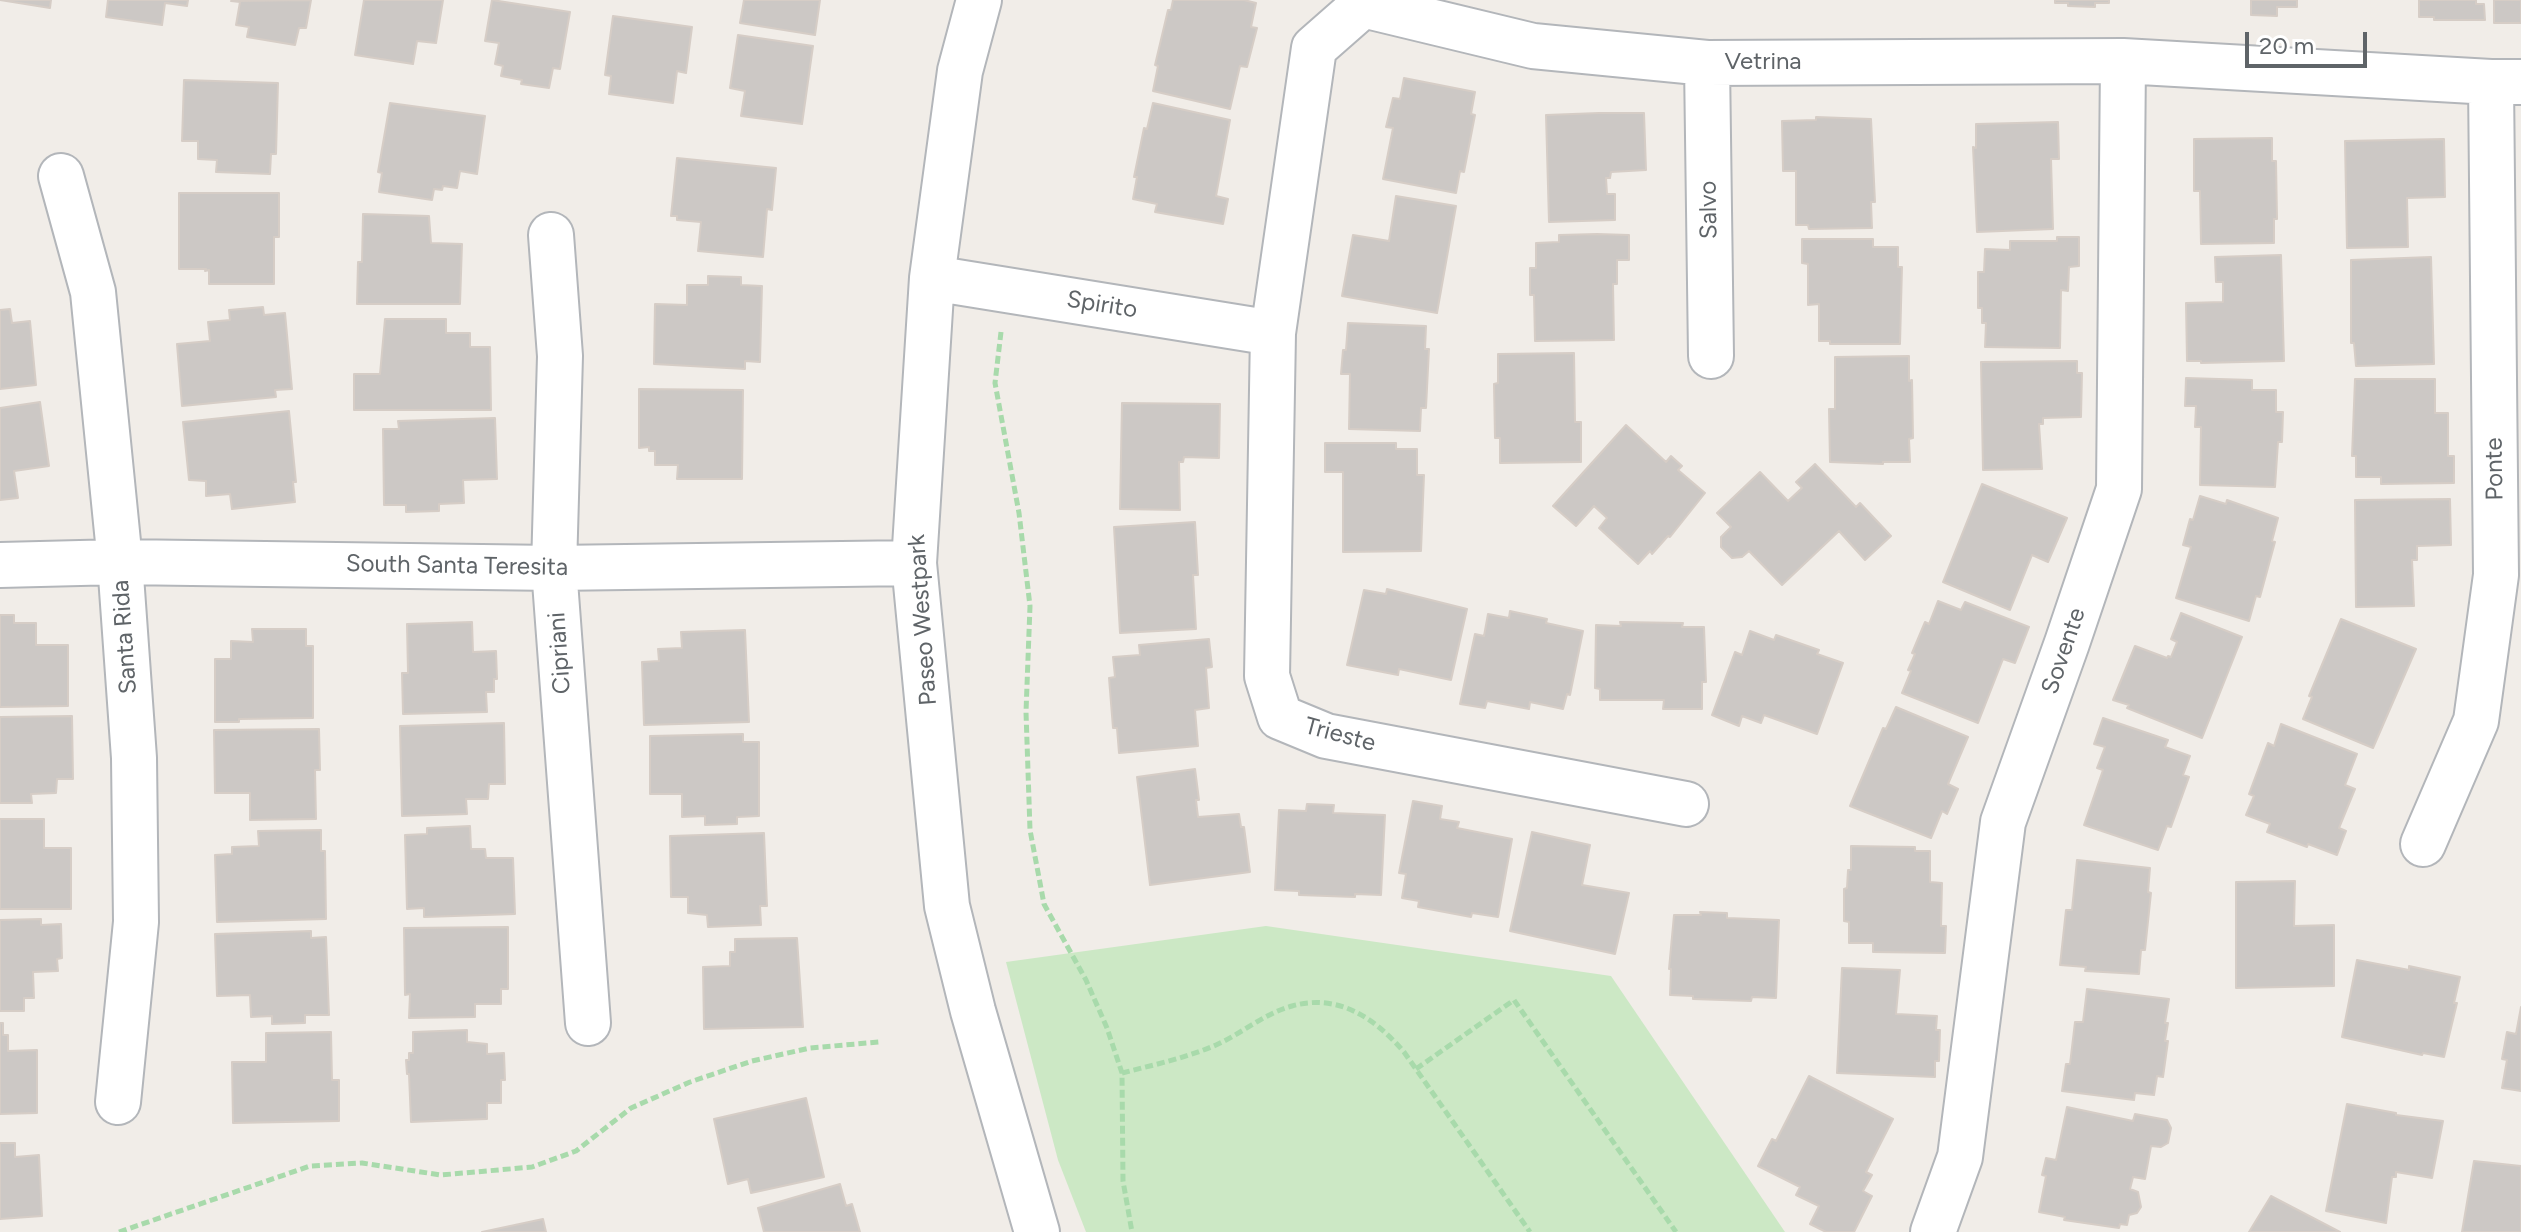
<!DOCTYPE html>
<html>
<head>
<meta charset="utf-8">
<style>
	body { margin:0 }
	#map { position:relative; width:2521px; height:1232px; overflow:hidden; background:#f1ede8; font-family:Figtree,sans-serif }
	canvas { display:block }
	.scale { position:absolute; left:2245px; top:32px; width:122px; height:36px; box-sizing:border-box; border:4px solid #5f6468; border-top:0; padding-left:10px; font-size:24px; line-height:28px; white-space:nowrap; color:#5f6468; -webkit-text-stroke:6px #fff; paint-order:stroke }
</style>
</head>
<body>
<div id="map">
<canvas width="2521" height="1232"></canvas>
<div class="scale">20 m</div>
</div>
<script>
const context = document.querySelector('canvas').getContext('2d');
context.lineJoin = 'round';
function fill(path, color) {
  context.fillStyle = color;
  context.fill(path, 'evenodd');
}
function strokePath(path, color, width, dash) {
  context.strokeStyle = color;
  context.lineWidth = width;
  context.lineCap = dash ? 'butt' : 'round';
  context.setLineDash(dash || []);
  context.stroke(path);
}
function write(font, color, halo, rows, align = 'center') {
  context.font = font + ' Figtree,sans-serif';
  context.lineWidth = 8;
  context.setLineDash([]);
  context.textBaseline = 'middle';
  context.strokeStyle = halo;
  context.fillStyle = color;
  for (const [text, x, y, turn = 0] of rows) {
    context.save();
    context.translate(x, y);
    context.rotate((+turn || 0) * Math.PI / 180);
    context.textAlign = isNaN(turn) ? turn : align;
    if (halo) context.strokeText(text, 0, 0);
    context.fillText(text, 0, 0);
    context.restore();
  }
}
fill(new Path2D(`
	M1266,926L1611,976L1785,1232H1086L1058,1160L1006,962Z`), '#cce8c5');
const building = new Path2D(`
	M0,0H51L50,8Z
	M108,0H188L187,6L165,3L162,25L106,17Z
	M311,0L306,28H299L295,45L247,37L249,27L236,25L240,2L231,1Z
	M364,0H443L436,43L417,41L413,64L355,55Z
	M492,0L570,12L560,69L553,68L549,88L521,84L522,80L501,76L503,66L495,64L499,43L485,41Z
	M744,0H820L815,35L740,23Z
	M1173,0H1244L1256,3L1251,27L1257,28L1247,67L1240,66L1230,109L1153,91L1158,66L1155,65L1168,10H1171Z
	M2055,0H2109V3H2095V7L2068,6V3H2055Z
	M2251,0H2297V7H2277V16L2251,15Z
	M2419,0H2476V4H2484L2485,20H2434V17H2419Z
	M2494,0H2521V23H2494Z
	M613,16L692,27L686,73L677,71L673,103L609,94L611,76L605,75Z
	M738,35L813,46L802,124L741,116L745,91L730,88Z
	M1404,78L1475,92L1471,114L1475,115L1464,172L1460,171L1456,193L1383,179L1393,128L1386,127L1393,98L1400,99Z
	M184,80L278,83L276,154H271L270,174L216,172L217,160L198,159V141H182Z
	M390,103L485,116L477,174L460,171L457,188L443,186L442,190L434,189L432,200L379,192L382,173L378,172Z
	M1153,103L1230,120L1216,196L1228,199L1223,224L1155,212L1157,204L1133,199L1137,177H1134L1144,128L1147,129Z
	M1599,113H1644L1646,170L1611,172L1610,178H1606L1607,194H1615V220L1549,222L1546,115Z
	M1816,117L1871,119L1875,202H1871L1872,228L1809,229L1808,225H1796V171H1783L1782,121L1816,120Z
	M2058,122L2059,159H2051L2053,229L1977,232L1973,147L1976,148V124Z
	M2272,138V161H2276L2277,219H2274V243L2201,244L2200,191H2194V139Z
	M2444,139L2445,197L2407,198L2408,247L2347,248L2345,141Z
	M677,158L776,168L772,210L767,209L763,257L698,251L701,222L677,220V216H671Z
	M179,193H279V237H274V284H209V270L205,271L206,269H179Z
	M1396,196L1456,206L1437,313L1342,296L1353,235L1389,241Z
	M363,214L429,216L431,243L462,244L460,304H357L358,262H362Z
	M1597,234L1629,235V260H1617V284H1613L1614,340L1535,341L1534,295H1530V268H1536V243L1559,242V235Z
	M2057,237H2079V266L2069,267L2068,291L2061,290L2060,348L1985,347L1986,323H1982V308H1978V272H1984L1985,249L2010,250V241H2057Z
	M1802,239H1873V247H1898V267H1902L1900,344H1830V341H1819V304L1808,305V264L1802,263Z
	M2281,255L2284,361L2201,363V361H2187L2186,303L2223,302V282H2216L2215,257Z
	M2431,257L2434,364L2356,366L2354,343H2351V260Z
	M708,276L741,277V285L762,286L760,362L745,361V369L654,364L655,304L687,305V285H708Z
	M263,307L264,315L285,313L292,389L275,390L276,397L182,406L177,344L210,341L208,322L230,320L229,310Z
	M10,309L12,323L30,321L36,385L0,389V310Z
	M385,319H446V333H470V347H490L491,410H354V374H380Z
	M1348,323L1426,326L1425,349H1429L1426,408H1421L1420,431L1349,429L1350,374H1341L1343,350H1346Z
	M1574,353L1575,422H1581V462L1500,463V438H1495L1494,384L1498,383V354Z
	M1909,356V381L1912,380L1913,438L1909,439L1910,462H1883V464L1830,462L1829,409H1835V357Z
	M2077,361V373H2082L2081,417L2043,418V424H2039L2042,469L1983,470L1981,362Z
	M2186,378L2252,380V390H2276V412H2283L2282,442H2278L2275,487L2200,485L2201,427H2195L2196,406H2185Z
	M2355,379H2435V413H2448V456H2454V483L2381,484V477H2356V456H2352Z
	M639,389L743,390L742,479H677L678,465H655V451H649V447L639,448Z
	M40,402L49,466L14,471L18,498L0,500V408Z
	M1122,403L1220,404L1219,458L1184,457L1183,462H1179L1180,510L1120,509Z
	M289,411L296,482H293L295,502L232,509L230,494L206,496V481L189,480L183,422Z
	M495,418L497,479L463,480L464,503L439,504V511L406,512V505H384L383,429H399L398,421Z
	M1626,425L1666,462L1671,456L1682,466L1678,470L1705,493L1670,537L1668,536L1652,554L1650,551L1638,564L1599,528L1607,518L1594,506L1576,526L1553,506Z
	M1325,443H1396V449H1417V475H1424L1421,551L1343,552V472H1325Z
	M1815,464L1856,507L1860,503L1891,536L1865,560L1839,531L1782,585L1749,551L1742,557L1732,558L1721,547V537L1731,527L1717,513L1760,472L1788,501L1802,488L1796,482Z
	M1982,484L2067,518L2048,562L2032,555L2010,610L1943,582Z
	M2200,496L2226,504L2227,500L2278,518L2272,541L2275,542L2260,597L2256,596L2249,621L2176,598L2191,547L2183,545L2190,519L2193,520Z
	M2450,499L2451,545L2417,546V560H2412L2414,606L2356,607L2355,500Z
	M1195,522L1198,575H1193L1196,629L1120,633L1114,527Z
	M1387,589L1467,609L1451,680L1399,669L1398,675L1347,665L1364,590L1386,594Z
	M1938,601L1961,610L1965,602L2029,627L2015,663L2003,659L1978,723L1902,693L1911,671L1908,670L1915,654L1912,653L1925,622L1929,624Z
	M1510,611L1547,619L1546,623L1583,631L1570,695L1567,694L1563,709L1530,702L1529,709L1487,701L1485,708L1460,704L1475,634L1484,636L1488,614L1509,618Z
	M2181,613L2242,637L2202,738L2127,708L2129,705L2113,700L2135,646L2167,658L2168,656L2171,657L2177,642L2171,639Z
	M0,615H14V623H36V645H68V706L0,707Z
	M2341,619L2416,649L2373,748L2303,719L2312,697L2309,696Z
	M472,622L473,652L496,651L497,679H494V692H486L487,712L403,714L402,673H408L407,624Z
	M1620,622L1683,623L1682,627H1704L1706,682H1702V709H1663L1664,700H1600V689L1595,688L1596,625L1621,626Z
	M252,629H306V646H313V718L239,719V722H215V659H231V641L253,642Z
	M745,630L749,722L644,725L642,662L659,661L658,649L682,648L681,632Z
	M1750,631L1774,640L1776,635L1819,650L1817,654L1843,663L1817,734L1764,715L1761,723L1742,716L1739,726L1712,715L1735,652L1742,655Z
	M1209,639L1212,667L1206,668L1209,708L1195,710L1198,746L1119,753L1117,728H1113L1109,678L1115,677L1113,657L1140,655L1139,645Z
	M1896,707L1968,737L1948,784L1958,789L1947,814L1942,811L1931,838L1850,806L1883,728L1886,729Z
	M72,716L73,779H57L56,793L31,794L32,803H0V717Z
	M2103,718L2168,740L2165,747L2190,756L2183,775L2189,777L2171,827L2167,826L2158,850L2084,825L2103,770L2097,768L2105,747L2094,744Z
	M504,723L505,784H489L488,799H466L467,814L402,816L400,726Z
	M2281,724L2357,754L2345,785L2355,789L2339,828L2346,831L2337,855L2308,844L2307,847L2267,832L2270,824L2246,815L2254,796L2249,794L2268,743L2274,746Z
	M319,729L320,770H315L316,819L250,820V793H215L214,730Z
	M743,734V742H759V816L737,817V824L705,825V816L682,817V794H650V736Z
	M1195,769L1199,800H1196L1198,817L1239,814L1241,827H1244L1250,872L1150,885L1137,777Z
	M1413,801L1442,806L1440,819L1459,822L1457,828L1512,839L1498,917L1472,913L1471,917L1418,907L1419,901L1402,898L1406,874L1399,873Z
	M1307,804L1334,805L1333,813L1385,815L1381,895L1355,894V897L1299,895V891L1275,890L1279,810L1306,811Z
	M0,819H44V848H71V909H0Z
	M470,826L471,849H485L486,858H513L515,914L424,917V908L407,909L405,835L427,834V828Z
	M321,830V851H325L326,919L217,922L215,855L232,854V847L259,846L258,831Z
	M1532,832L1590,845L1582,885L1629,893L1615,954L1510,931Z
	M764,833L767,906H760L761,925L708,927L707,915L688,913V897H671L670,836Z
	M1851,846L1915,847V851H1930V882L1942,883L1941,926H1946L1945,953L1873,952V943H1849V922L1844,921V889L1847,888L1848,870H1851Z
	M2077,860L2150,868L2148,892L2151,893L2145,950H2141L2139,974L2085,971L2086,967L2060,965L2066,910H2072Z
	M2295,881L2294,926L2334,925V986L2236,988V882Z
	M1700,912L1727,913V918L1779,920L1776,998L1752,997L1751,1001L1693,999V996L1670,995L1671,969H1669L1674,915H1701Z
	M41,919V925L61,924L62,958L57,959L58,971L33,972L34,998H24V1011H0V920Z
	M508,927V989H501V1004H475V1017L409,1018L410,994L405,995L404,928Z
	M311,931V938L326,937L329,1015H305V1023L272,1024V1016L251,1017L250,995L217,996L215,934Z
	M797,938L803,1027L704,1029L703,967L730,966V952H735V939Z
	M2357,960L2409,970V966L2460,977L2454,1003H2457L2444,1057L2423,1053L2422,1055L2342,1037Z
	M1842,968L1900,970L1896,1014L1937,1016L1936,1030H1940L1939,1061H1935V1077L1837,1073Z
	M2087,989L2169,999L2165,1023H2168L2165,1041H2168L2163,1077L2157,1076L2154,1095L2135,1093L2134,1100L2062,1091L2066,1064H2070L2075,1022H2083Z
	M2521,1007V1091L2502,1088L2507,1060L2502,1059L2507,1032L2516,1034Z
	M0,1023H3V1035H8V1051L37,1050V1113L0,1114Z
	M467,1030V1042L487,1044V1054L504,1053L505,1080H501V1103H487V1119L411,1122L409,1074H407L406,1060H409V1053H413V1032Z
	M331,1032L332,1080H339V1121L233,1123L232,1062H266V1033Z
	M1809,1076L1893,1119L1866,1172L1872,1175L1863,1191L1872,1196L1854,1232H1826L1810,1224L1819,1206L1796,1195L1800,1187L1758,1166L1772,1139L1776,1141Z
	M806,1098L824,1177L751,1193L748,1179L728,1184L714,1119Z
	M2347,1104L2396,1113V1115L2443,1121L2432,1178L2396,1172V1177H2392L2386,1223L2326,1211Z
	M2067,1107L2133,1121L2135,1114L2167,1120L2171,1128L2168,1143L2161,1147L2151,1146L2145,1179L2133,1177L2130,1189L2138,1192L2141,1207L2137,1213L2129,1215L2127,1225L2120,1224L2119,1228L2064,1220L2065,1217L2039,1212L2046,1176L2042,1175L2046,1158L2056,1160Z
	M0,1143H15V1157L39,1155L42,1216L0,1219Z
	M2474,1161L2521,1166V1232H2462Z
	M840,1184L846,1206L852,1204L860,1232H764L758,1208Z
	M2271,1196L2340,1232H2249Z
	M543,1219L546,1232H482Z`);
fill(building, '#ccc8c5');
strokePath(building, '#d6cdc6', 2);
const minor = new Path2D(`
	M979,0L960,71L932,278L914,563L947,906L973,1011L1037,1232
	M1707,63L1711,356
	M61,176L93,292L120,562L134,758L136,922L118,1102
	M551,235L560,356L554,568L588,1023
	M932,278L1273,333
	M0,565L120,562L554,568L914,563
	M1686,804L1326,736L1280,717L1267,676L1273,333L1314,48L1363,5L1533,46L1707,63L2123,61L2491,82H2521
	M2423,844L2476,721L2496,575L2491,82
	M1933,1232L1960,1157L2003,822L2067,643L2119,489L2123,61`);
strokePath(minor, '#b3b6ba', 48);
strokePath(new Path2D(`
	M1001,332L995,383L1019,513L1030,606L1026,712L1030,830L1044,904L1086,980L1107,1028L1122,1073L1123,1181L1132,1232
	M1416,1069L1514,1000L1676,1232
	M1122,1073C1153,1065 1186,1058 1216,1045C1241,1034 1265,1013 1292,1006C1338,993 1375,1018 1404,1052L1530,1232
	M119,1232L310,1166L362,1163L441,1175L532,1167L576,1151L631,1108L690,1082L752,1061L810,1048L879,1042`), '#a8daab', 5, [8, 4]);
strokePath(minor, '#fff', 44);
write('24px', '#5f6468', '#fff', [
	["Vetrina",1763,62],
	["Salvo",1709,210,-91],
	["Spirito",1102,305,9],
	["Ponte",2495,469,-91],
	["South Santa Teresita",457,566,1],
	["Paseo Westpark",923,620,-94],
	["Santa Rida",125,637,-94],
	["Sovente",2064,651,-71],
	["Cipriani",560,653,-94],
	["Trieste",1340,735,15]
]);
</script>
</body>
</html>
